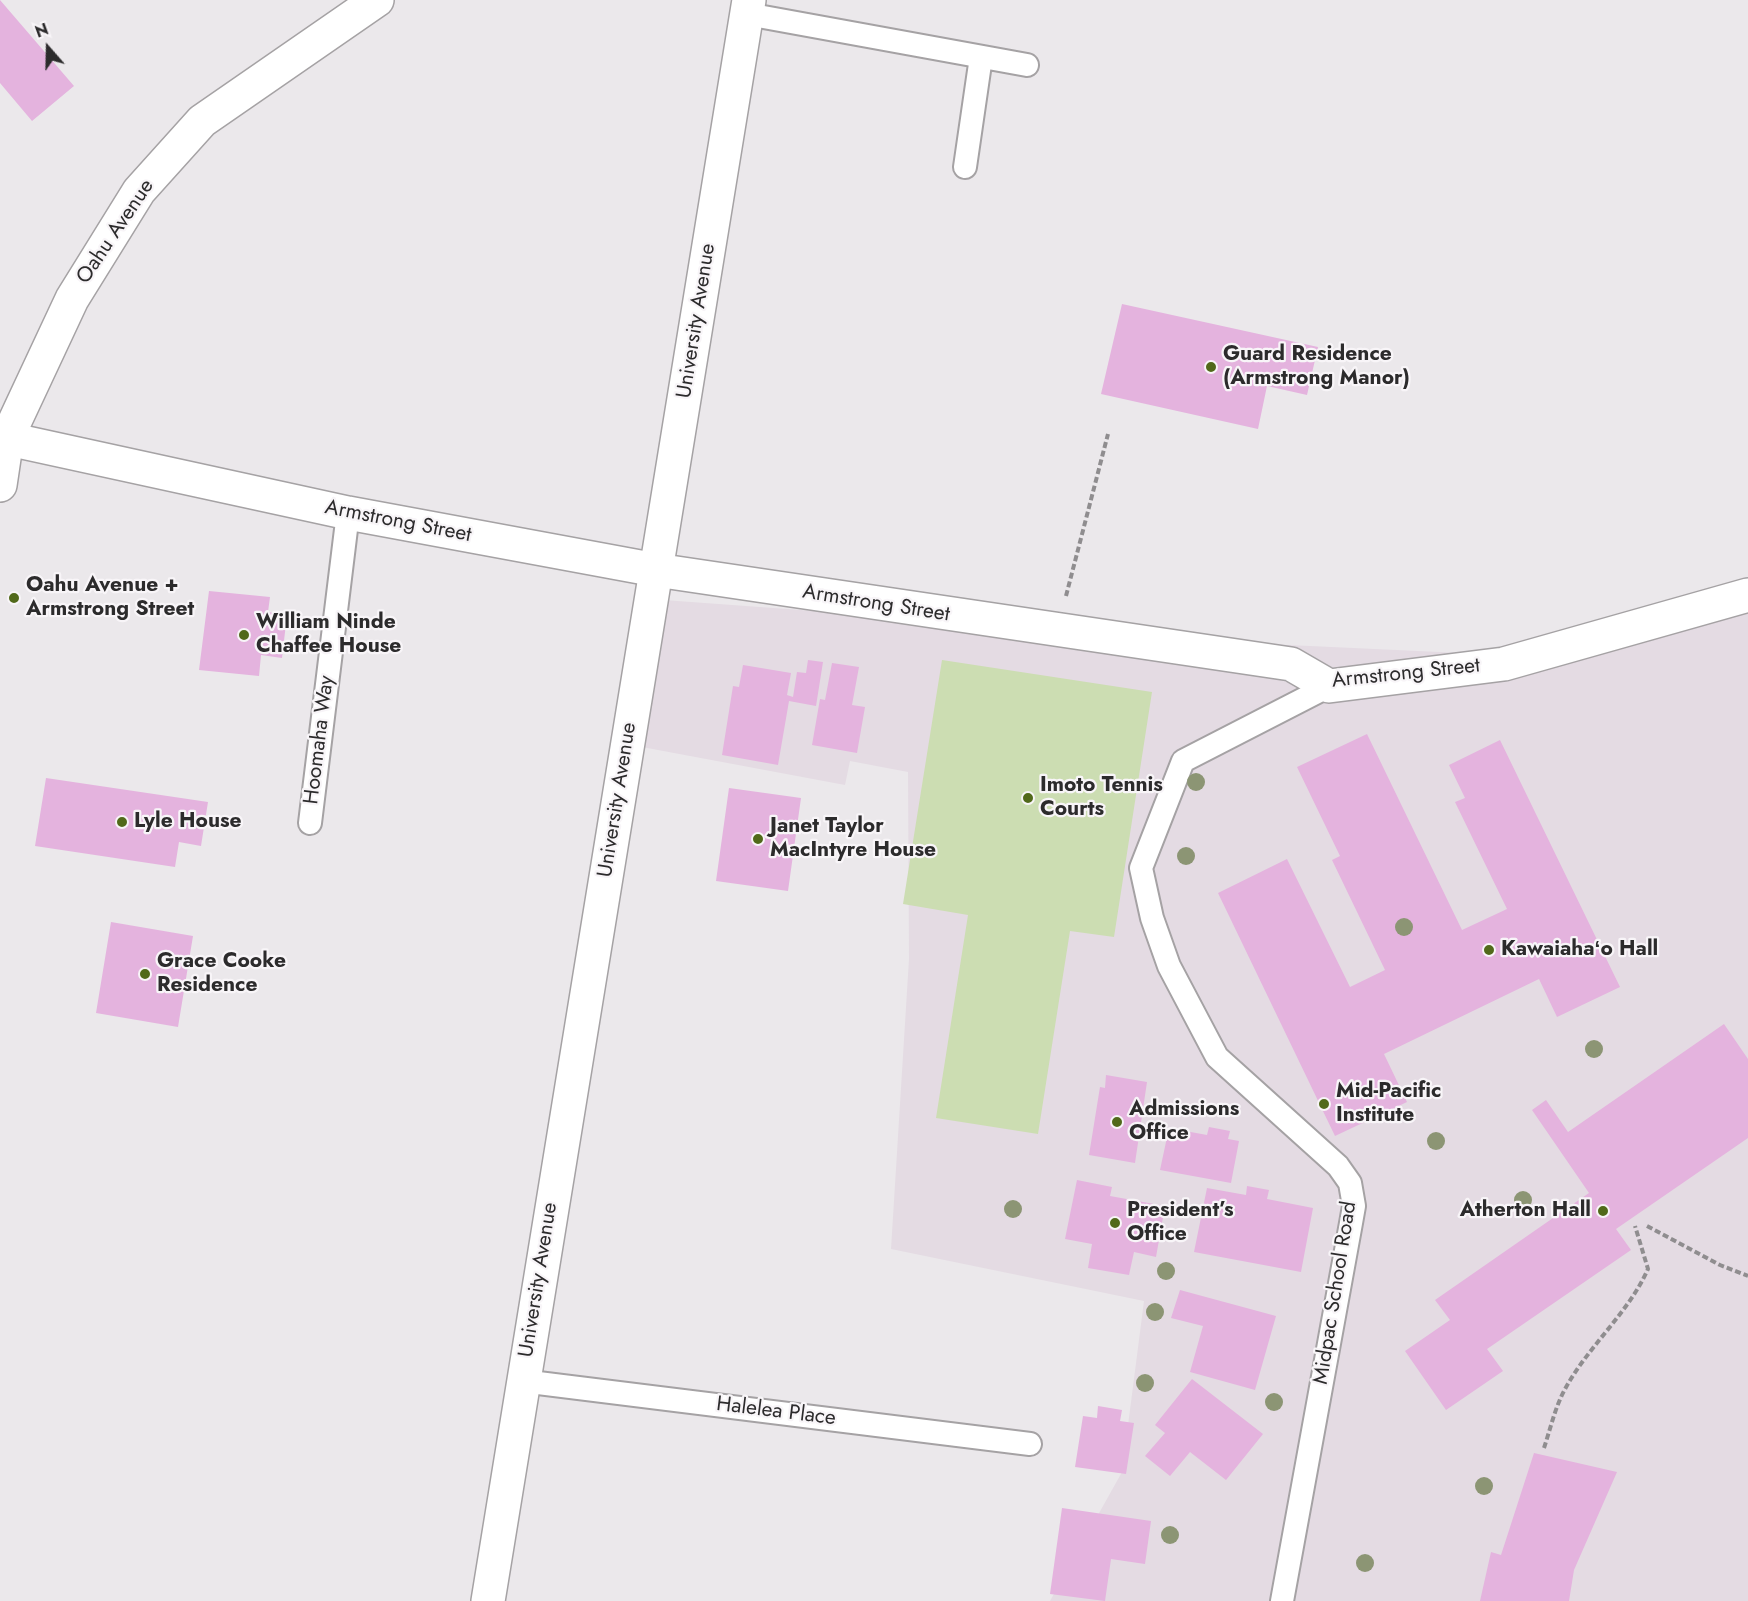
<!DOCTYPE html>
<html>
<head>
<meta charset="utf-8">
<style>
	body { margin:0 }
	#map { position:relative; width:1748px; height:1601px; overflow:hidden; background:#ebe8eb; font-family:Jost,sans-serif }
	canvas { display:block }
	.north { position:absolute; left:18px; top:18px; width:60px; height:60px; -webkit-text-stroke:4px #f8f5f8; paint-order:stroke; rotate:340deg; font-size:16px; font-weight:700; line-height:24px; text-align:center; color:#2c2b2c }
	.north::after { content:''; display:block; margin:auto; width:21px; height:27px; background:#2c2b2c; clip-path:polygon(50% 0,100% 100%,50% 72%,0 100%) }
</style>
</head>
<body>
<div id="map">
<canvas width="1748" height="1601"></canvas>
<div class="north">N</div>
</div>
<script>
const context = document.querySelector('canvas').getContext('2d');
context.lineJoin = 'round';
function fill(path, color) {
  context.fillStyle = color;
  context.fill(path, 'evenodd');
}
function strokePath(path, color, width, dash) {
  context.strokeStyle = color;
  context.lineWidth = width;
  context.lineCap = dash ? 'butt' : 'round';
  context.setLineDash(dash || []);
  context.stroke(path);
}
function write(font, color, halo, rows, align = 'center') {
  context.font = font + ' Jost,sans-serif';
  context.lineWidth = 4.5;
  context.setLineDash([]);
  context.textBaseline = 'middle';
  context.strokeStyle = halo;
  context.fillStyle = color;
  for (const [text, x, y, turn = 0] of rows) {
    context.save();
    context.translate(x, y);
    context.rotate((+turn || 0) * Math.PI / 180);
    context.textAlign = isNaN(turn) ? turn : align;
    if (halo) context.strokeText(text, 0, 0);
    context.fillText(text, 0, 0);
    context.restore();
  }
}
fill(new Path2D(`
	M1748,588V1601H1050L1122,1472L1144,1301L891,1249L909,959L908,772L850,761L845,785L642,747L650,599L1267,644L1504,655Z`), '#e4dbe3');
fill(new Path2D(`
	M942,660L1152,692L1114,937L1070,931L1038,1134L936,1118L968,915L903,904Z`), '#ccddb2');
fill(new Path2D(`
	M0,0L74,86L32,121L0,83Z
	M1122,304L1318,347L1307,395L1267,386L1258,429L1101,394Z
	M209,591L270,597L268,612L287,615L282,658L261,655L259,676L199,670Z
	M808,660L823,662L816,706L789,701L778,765L722,755L733,686L739,687L743,665L791,673L787,695L793,697L797,672L806,673Z
	M832,663L859,667L852,705L865,707L857,753L812,745L820,699L825,700Z
	M1367,734L1462,930L1507,909L1455,802L1465,798L1449,765L1500,740L1620,987L1557,1017L1539,979L1384,1054L1407,1102L1335,1136L1218,893L1287,859L1350,987L1385,970L1332,860L1340,856L1297,767Z
	M46,778L208,802L201,846L179,842L175,867L35,846Z
	M729,788L801,798L788,891L716,881Z
	M111,922L193,936L178,1027L96,1013Z
	M1724,1024L1748,1059V1138L1616,1229L1631,1250L1487,1349L1503,1371L1446,1410L1405,1351L1450,1320L1435,1300L1589,1193L1532,1110L1546,1100L1568,1132Z
	M1106,1075L1147,1082L1135,1163L1089,1155L1100,1087L1105,1088Z
	M1209,1127L1230,1131L1228,1139L1239,1141L1231,1183L1160,1170L1169,1128L1207,1135Z
	M1077,1180L1112,1187L1110,1196L1165,1206L1156,1257L1134,1252L1129,1275L1088,1268L1092,1244L1065,1239Z
	M1247,1186L1269,1190L1267,1199L1313,1208L1301,1272L1194,1252L1207,1188L1246,1195Z
	M1180,1290L1276,1316L1255,1390L1190,1372L1203,1326L1171,1318Z
	M1192,1379L1263,1434L1226,1480L1190,1452L1170,1476L1145,1456L1165,1433L1155,1425Z
	M1098,1406L1122,1410L1120,1421L1134,1423L1126,1474L1075,1467L1083,1416L1097,1418Z
	M1534,1453L1617,1472L1574,1570L1569,1601H1480L1491,1552L1501,1555Z
	M1062,1508L1151,1521L1145,1564L1111,1559L1105,1601L1050,1594Z`), '#e4b3de');
const service = new Path2D(`
	M747,14L1027,65
	M965,167L981,57
	M310,823L348,513
	M522,1381L1030,1444
	M1282,1601L1351,1223L1354,1206L1350,1183L1338,1166L1217,1057L1169,966L1152,918L1141,868L1183,761L1329,686`);
const minor = new Path2D(`
	M0,437L348,513L656,570L1291,664L1329,686L1504,664L1748,595`);
const tertiary = new Path2D(`
	M0,485L7,438L72,299L139,191L202,121L377,0`);
const secondary = new Path2D(`
	M488,1601L749,0`);
strokePath(service, '#a5a2a4', 26);
strokePath(minor, '#a5a2a4', 36);
strokePath(tertiary, '#a5a2a4', 36);
strokePath(secondary, '#a5a2a4', 36);
strokePath(new Path2D(`
	M1066,596L1108,434
	M1647,1226L1720,1265L1748,1276
	M1544,1448C1550,1430 1555,1408 1564,1391C1587,1347 1628,1314 1648,1269L1635,1226`), '#8f8d8f', 4, [6, 3]);
strokePath(service, '#fff', 22);
strokePath(minor, '#fff', 33);
strokePath(tertiary, '#fff', 33);
strokePath(secondary, '#fff', 33);
context.fillStyle = '#8c9574';
for (const [x, y] of [
	[1196,782],
	[1186,856],
	[1404,927],
	[1594,1049],
	[1436,1141],
	[1523,1200],
	[1013,1209],
	[1166,1271],
	[1155,1312],
	[1145,1383],
	[1274,1402],
	[1484,1486],
	[1170,1535],
	[1365,1563]
]) {
  context.beginPath();
  context.arc(x, y, 9, 0, 2 * Math.PI);
  context.fill();
}
for (const [x, y, r, color] of [
	[1211,367,6,"#51691a"],
	[14,598,6,"#51691a"],
	[244,635,6,"#51691a"],
	[1028,798,6,"#51691a"],
	[122,822,6,"#51691a"],
	[758,839,6,"#51691a"],
	[1489,950,6,"#51691a"],
	[145,974,6,"#51691a"],
	[1324,1104,6,"#51691a"],
	[1117,1122,6,"#51691a"],
	[1603,1211,6,"#51691a"],
	[1115,1223,6,"#51691a"]
]) {
  const dot = new Path2D();
  dot.arc(x, y, r, 0, 2 * Math.PI);
  context.fillStyle = color;
  context.fill(dot);
  strokePath(dot, '#f8f5f8', 2);
}
write('21px', '#2c2b2c', '#f8f5f8', [
	["Oahu Avenue",116,232,-56],
	["University Avenue",697,321,-81],
	["Armstrong Street",398,522,11],
	["Armstrong Street",876,604,9],
	["Armstrong Street",1406,674,-6],
	["Hoomaha Way",320,740,-83],
	["University Avenue",618,800,-81],
	["University Avenue",539,1280,-81],
	["Midpac School Road",1336,1293,-81],
	["Halelea Place",776,1412,7]
]);
write('bold 21px', '#2c2b2c', '#f8f5f8', [
	["Guard Residence",1223,355],
	["(Armstrong Manor)",1223,379],
	["Oahu Avenue +",26,586],
	["Armstrong Street",26,610],
	["William Ninde",256,623],
	["Chaffee House",256,647],
	["Imoto Tennis",1040,786],
	["Courts",1040,810],
	["Lyle House",134,822],
	["Janet Taylor",770,827],
	["MacIntyre House",770,851],
	["Kawaiahaʻo Hall",1501,950],
	["Grace Cooke",157,962],
	["Residence",157,986],
	["Mid-Pacific",1336,1092],
	["Institute",1336,1116],
	["Admissions",1129,1110],
	["Office",1129,1134],
	["President’s",1127,1211],
	["Office",1127,1235],
	["Atherton Hall",1591,1211,"right"]
], 'left');
</script>
</body>
</html>
